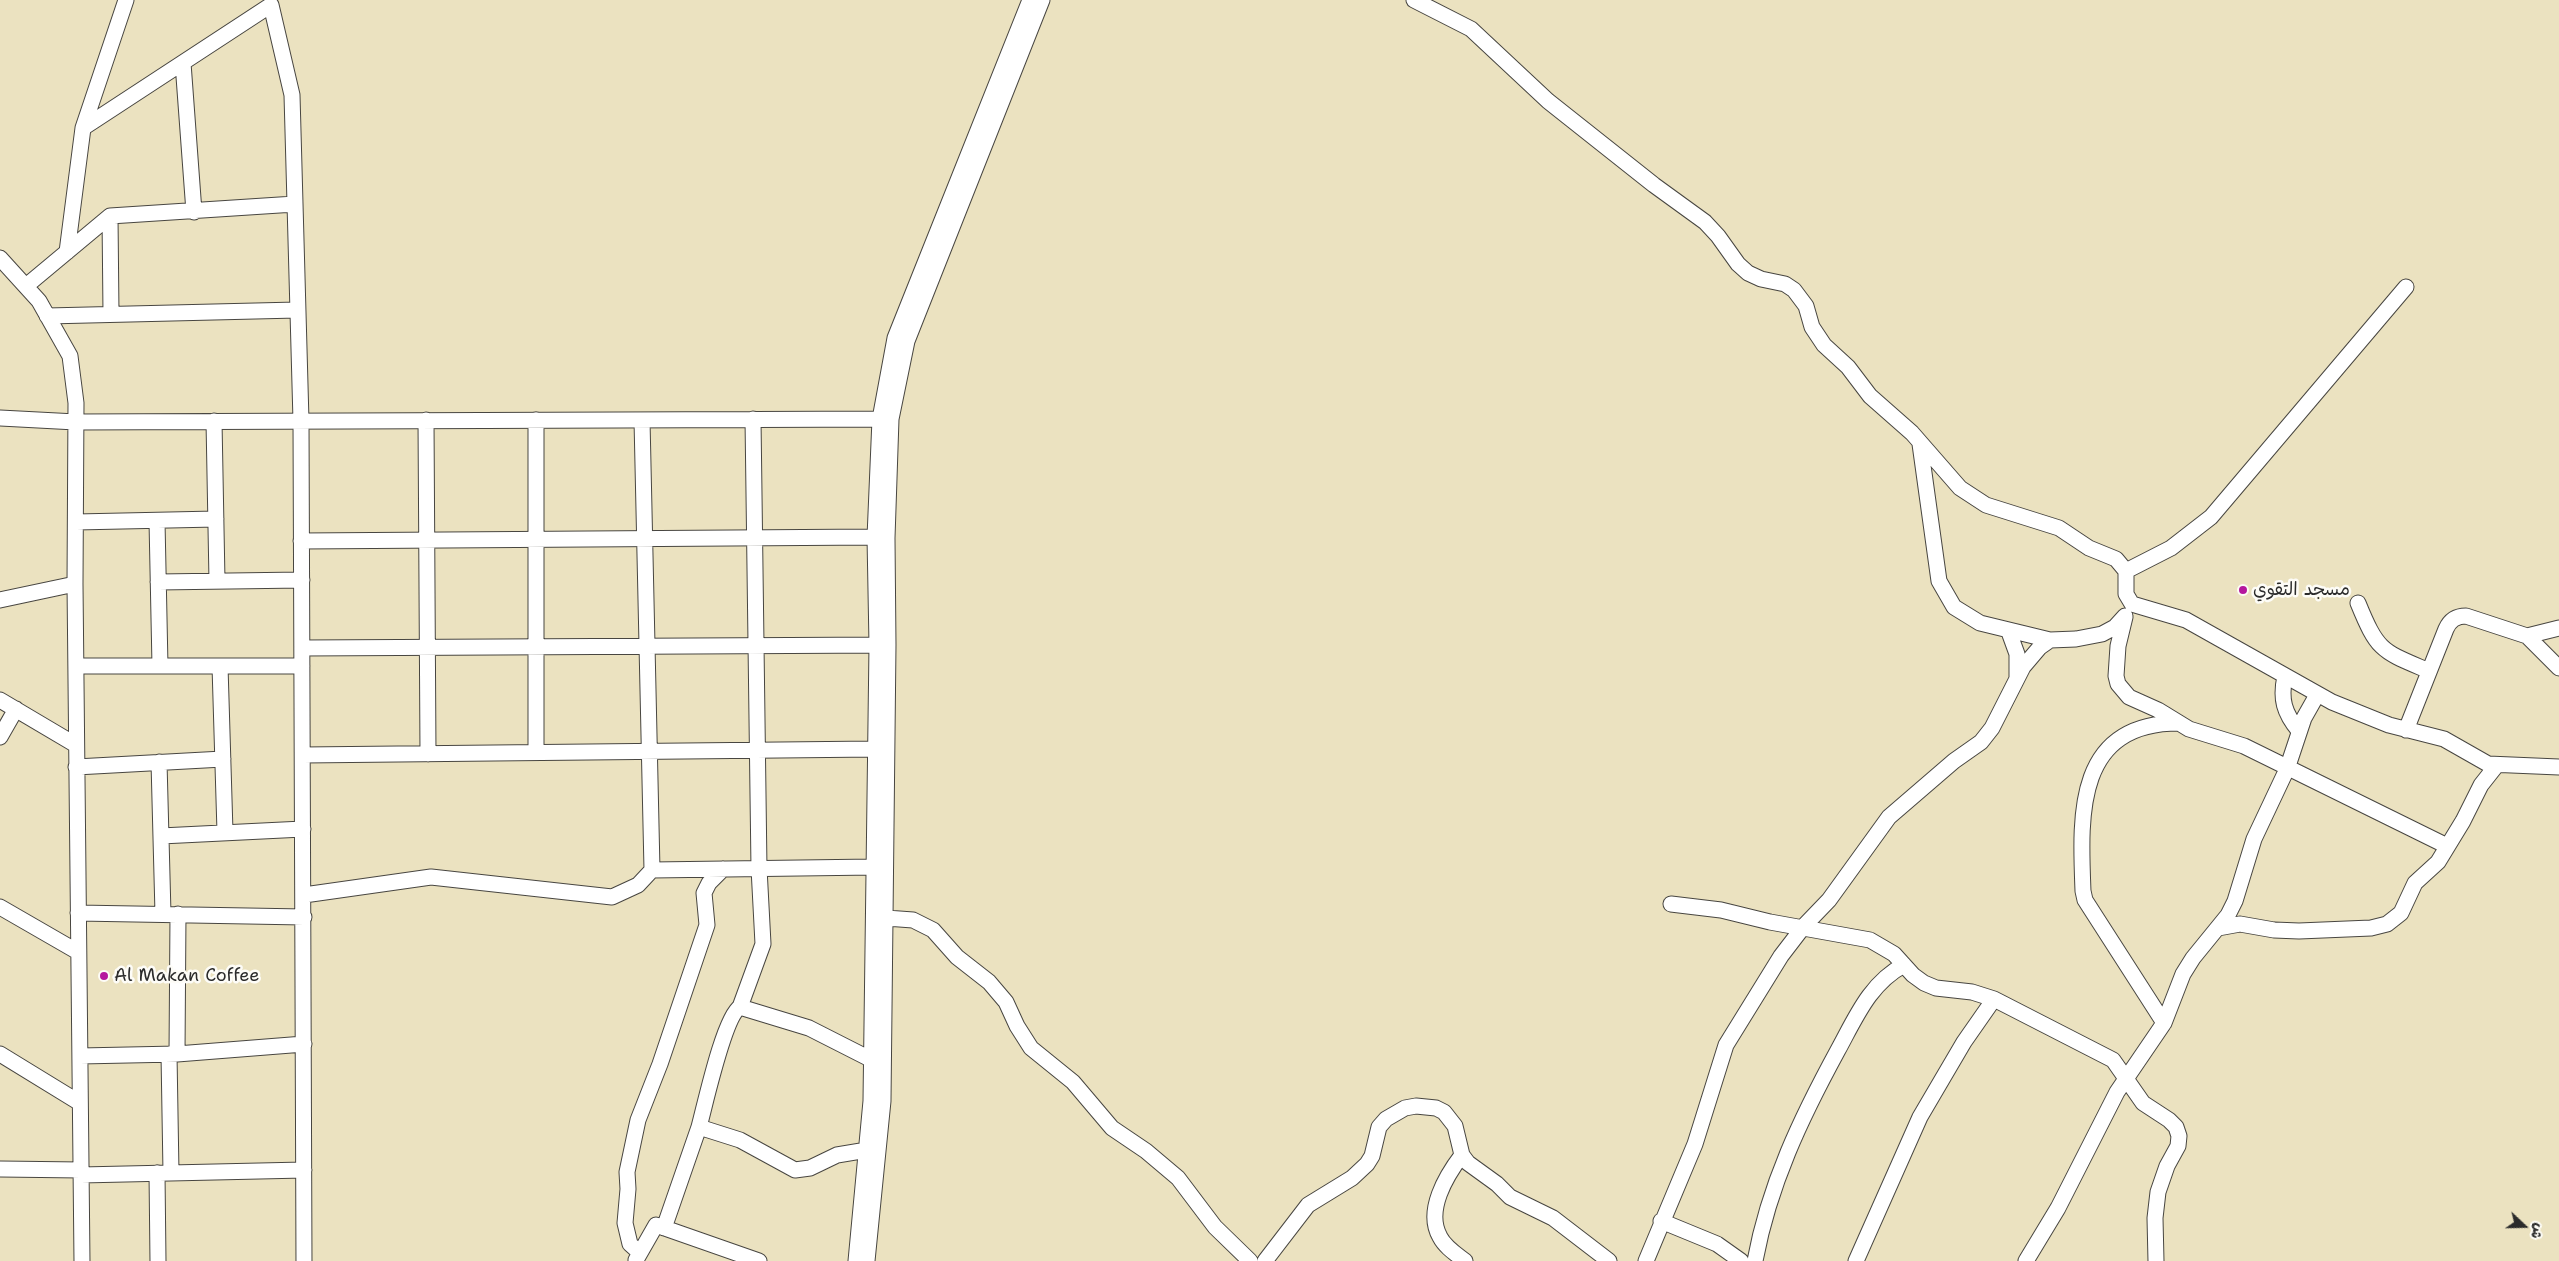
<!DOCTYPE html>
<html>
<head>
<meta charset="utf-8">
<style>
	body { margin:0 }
	#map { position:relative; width:2559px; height:1261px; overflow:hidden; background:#ebe2c0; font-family:"Shantell Sans","Playpen Sans Arabic",sans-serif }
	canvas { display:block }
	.north { position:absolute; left:2499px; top:1201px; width:50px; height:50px; -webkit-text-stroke:4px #fdfcf7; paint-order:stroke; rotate:111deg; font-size:14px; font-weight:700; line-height:20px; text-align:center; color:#2b2b2b }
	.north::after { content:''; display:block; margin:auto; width:18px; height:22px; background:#2b2b2b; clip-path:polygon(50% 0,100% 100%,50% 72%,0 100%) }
</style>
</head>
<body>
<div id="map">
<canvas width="2559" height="1261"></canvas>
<div class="north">ش</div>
</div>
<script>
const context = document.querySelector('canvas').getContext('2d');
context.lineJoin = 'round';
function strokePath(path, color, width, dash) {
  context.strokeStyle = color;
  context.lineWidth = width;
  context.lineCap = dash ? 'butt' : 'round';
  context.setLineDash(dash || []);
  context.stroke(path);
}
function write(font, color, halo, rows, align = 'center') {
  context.font = font + ' "Shantell Sans","Playpen Sans Arabic",sans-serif';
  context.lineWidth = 5;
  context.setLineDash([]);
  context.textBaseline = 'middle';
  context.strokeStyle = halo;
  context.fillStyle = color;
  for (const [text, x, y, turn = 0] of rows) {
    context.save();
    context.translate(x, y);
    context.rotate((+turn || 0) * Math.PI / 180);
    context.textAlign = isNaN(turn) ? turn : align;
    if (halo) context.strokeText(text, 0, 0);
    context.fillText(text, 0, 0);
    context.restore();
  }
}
const minor = new Path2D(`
	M1414,0L1471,29L1548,101L1654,185L1705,222L1718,236L1738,264L1748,273L1761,279L1785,284L1794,290L1806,306L1812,327L1824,345L1848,367L1870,396L1912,433L1960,488L1986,505L2059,528L2089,548L2116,559L2126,571V594L2132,604L2186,620L2332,702L2389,725L2444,739L2488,764L2559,767
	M183,63L194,212
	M83,128L271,5L292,95L301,421L304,1261
	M110,216L111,314
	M67,252L83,128L126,0
	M0,258L39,301L70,356L76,403L75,584L82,1261
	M26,286L110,216L295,204
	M47,316L297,310
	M0,418L76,422L890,419
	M426,420L428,754
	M536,420V752
	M214,421L217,581
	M1920,444L1939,581L1954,607L1980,623L2050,640L2076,639L2102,634L2115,627L2125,616
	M157,521L160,666
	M76,522L216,519
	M301,541L875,537
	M2126,571L2171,548L2211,517L2406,287
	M158,582L302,580
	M0,600L75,584
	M2358,603C2378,652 2382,651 2429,671
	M2125,617L2118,646L2116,676L2118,684L2129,697L2158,710L2189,729L2244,746L2447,846
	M2009,632L2017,654V677
	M2527,636L2559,628
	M302,648L887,645
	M76,666H302
	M220,666L225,832
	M2285,676C2280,699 2284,713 2299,731
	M0,700L76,745
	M2406,730L2446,629C2450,620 2456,616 2466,616L2527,636L2559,668
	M0,737L16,709
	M303,755L875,749
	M159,762L163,914
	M76,767L223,759
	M161,836L303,829
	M652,870L874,867
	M304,895L431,877L612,897L638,885L652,870L642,420
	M1671,904L1721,910L1770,922L1870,940L1894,954L1913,975L1924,983L1936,988L1972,992L1994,999L2113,1060L2143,1103L2169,1120L2176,1127L2179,1136L2178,1146L2167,1166L2158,1192L2155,1218L2156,1261
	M0,907L78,952
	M78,913L304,917
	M886,918L913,920L933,930L957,957L989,982L1006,1002L1017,1026L1031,1048L1073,1082L1112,1128L1146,1151L1178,1178L1215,1227L1250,1261
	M2218,928L2240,924L2274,930L2299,931L2371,928L2387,924L2401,913L2415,883L2438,862L2463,821L2481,785L2496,766
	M740,1007L763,944L759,868L753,419
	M2164,1023L2085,900L2083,891C2080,815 2075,723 2179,723
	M0,1054L80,1103
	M169,1054L171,1173
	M177,1054L178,914
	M80,1056L177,1054L304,1044
	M699,1127C705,1105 724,1017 740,1007L809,1028L872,1060
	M1462,1155C1446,1176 1425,1211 1440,1237C1445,1247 1456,1254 1465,1261
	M0,1169L81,1170
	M157,1173L158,1261
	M81,1175L304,1170
	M1661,1221L1717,1244L1741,1261
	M664,1228L699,1127L740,1140L795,1170L810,1168L837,1155L867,1150
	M640,1253L630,1244L625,1223L628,1189L627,1172L638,1120L660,1064L707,925L704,893L709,883L723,869
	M636,1260L656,1225L759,1261
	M856,1261L871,1101L877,645L875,537L880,419L895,338L1030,0
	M867,1261L883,1101L888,645L887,538L891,419L907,341L1042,0
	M1265,1261L1308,1205L1352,1178L1367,1164L1372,1156L1379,1127L1386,1119L1405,1108L1416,1106L1436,1108L1444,1112L1455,1126L1462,1155L1468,1163L1497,1184L1510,1197L1553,1218L1609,1261
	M1646,1261L1695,1144L1726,1045L1781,956L1804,926L1829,900L1889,817L1954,761L1981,742L1992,728L2023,667L2040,647L2050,640
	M1755,1261C1769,1185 1801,1118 1838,1050C1856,1017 1870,983 1904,965
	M1856,1261L1920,1117L1964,1042L1994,999
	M2026,1261L2058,1208L2117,1092L2164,1023L2183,974L2193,958L2228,915L2235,901L2254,839L2287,769L2304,718L2317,695`);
strokePath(minor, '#484641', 17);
strokePath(minor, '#fff', 15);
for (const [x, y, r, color] of [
	[2243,590,5,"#b5179e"],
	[104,976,5,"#b5179e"]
]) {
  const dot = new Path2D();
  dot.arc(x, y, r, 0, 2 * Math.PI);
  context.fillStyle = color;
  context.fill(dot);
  strokePath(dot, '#fdfcf7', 2);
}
write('18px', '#2b2b2b', '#fdfcf7', [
	["مسجد التقوي",2253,590],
	["Al Makan Coffee",114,976]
], 'left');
</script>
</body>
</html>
